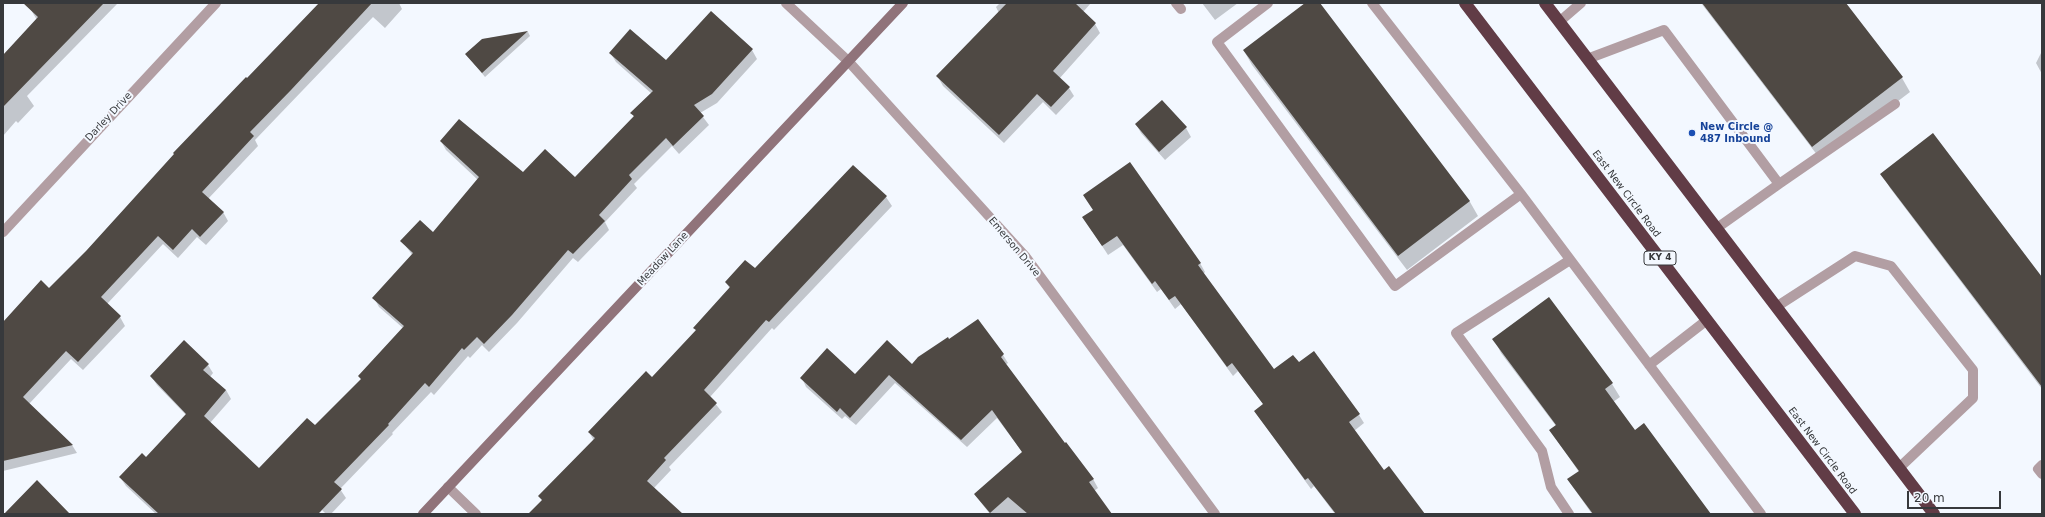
<!DOCTYPE html>
<html>
<head>
<meta charset="utf-8">
<style>
	body { margin:0 }
	#map { position:relative; width:2045px; height:517px; overflow:hidden; background:#f3f8ff; font-family:"DejaVu Sans",sans-serif }
	canvas { display:block }
	.frame { position:absolute; inset:0; border:4px solid #37393c; pointer-events:none }
	.scale { position:absolute; left:1907px; top:491px; width:94px; height:18px; box-sizing:border-box; border:2px solid #37393c; border-top:0; padding-left:5px; font-size:12px; line-height:14px; white-space:nowrap; color:#37393c; -webkit-text-stroke:3px #f3f8ff; paint-order:stroke }
</style>
</head>
<body>
<div id="map">
<canvas width="2045" height="517"></canvas>
<div class="frame"></div>
<div class="scale">20 m</div>
</div>
<script>
const context = document.querySelector('canvas').getContext('2d');
context.lineJoin = 'round';
function fill(path, color) {
  context.fillStyle = color;
  context.fill(path, 'evenodd');
}
function strokePath(path, color, width, dash) {
  context.strokeStyle = color;
  context.lineWidth = width;
  context.lineCap = dash ? 'butt' : 'round';
  context.setLineDash(dash || []);
  context.stroke(path);
}
function write(font, color, halo, rows, align = 'center') {
  context.font = font + ' "DejaVu Sans",sans-serif';
  context.lineWidth = 4;
  context.setLineDash([]);
  context.textBaseline = 'middle';
  context.strokeStyle = halo;
  context.fillStyle = color;
  for (const [text, x, y, turn = 0] of rows) {
    context.save();
    context.translate(x, y);
    context.rotate((+turn || 0) * Math.PI / 180);
    context.textAlign = isNaN(turn) ? turn : align;
    if (halo) context.strokeText(text, 0, 0);
    context.fillText(text, 0, 0);
    context.restore();
  }
}
fill(new Path2D(`
	M37,3H118L27,96L34,106L18,123L16,121L3,136V56L37,20L31,10Z
	M321,3H399L402,9L385,28L373,17L255,140L258,146L208,199L223,212L228,221L206,245L197,237L178,258L163,244L107,304L120,317L125,326L83,370L71,359L29,404L72,445L77,453L3,471V329L49,290L87,252L247,79Z
	M1000,3H1091L1083,12L1095,24L1100,33L1059,79L1069,88L1074,96L1056,115L1043,102L1004,143L943,86L938,77L999,13L996,7Z
	M1202,3H1238L1215,20Z
	M1306,3H1319L1470,202L1478,216L1407,270L1252,65L1244,51Z
	M1701,3H1845L1902,78L1910,92L1821,160Z
	M528,32L530,36L485,77L466,54L483,39Z
	M752,50L757,59L717,103L700,113L709,125L679,154L672,146L634,184L637,188L605,222L609,230L578,262L573,258L517,323L489,352L482,345L470,358L468,356L434,395L431,392L392,433L393,434L340,489L346,498L331,514H326L322,510L319,514H156L126,486L120,477L146,458L186,415L157,385L151,376L208,365L213,373L210,377L226,390L231,399L210,423L259,469L315,426L362,380L359,376L403,328L379,307L374,298L413,256L402,241L433,234L478,180L446,150L441,141L523,173L575,178L634,117L632,113L652,94L616,62L611,54L666,61Z
	M2042,51V74L2036,63Z
	M1136,124L1186,128L1191,137L1165,160L1141,133Z
	M853,166L886,197L892,206L774,330L772,328L710,397L722,412L669,467L671,470L654,488L682,514H554L545,505L540,496L594,441L589,432L652,378L696,331L695,328L730,289L726,282L755,269Z
	M1882,174L2042,279V389L1890,188Z
	M1089,226L1200,263L1205,272L1203,274L1274,370L1299,363L1359,415L1364,423L1354,431L1383,471L1423,514H1335L1314,486L1311,489L1261,420L1255,412L1264,405L1238,371L1233,376L1181,304L1175,309L1161,289L1157,292L1123,245L1108,255Z
	M978,321L1003,355L1008,363L1005,365L1064,445L1093,479L1098,488L1094,491L1111,514H990L975,495L1023,453L997,418L967,447L895,383L856,425L845,416L842,419L806,387L802,378L855,375L912,365Z
	M1494,339L1612,384L1620,397L1613,402L1635,431L1710,514H1592L1568,480L1579,472L1550,430L1556,426L1501,353Z`), '#0003');
fill(new Path2D(`
	M23,3H104L3,107V55L38,17Z
	M319,3H372L291,90L250,132L254,136L202,192L224,212L200,237L192,229L173,250L158,236L101,297L121,316L78,362L66,351L23,397L73,445L3,461V322L41,280L49,288L86,251L174,154L173,153L246,77L247,78Z
	M1007,3H1075L1096,23L1053,71L1070,87L1051,107L1037,94L999,135L936,76Z
	M1305,3H1320L1470,201L1398,256L1243,50Z
	M1702,3H1846L1903,77L1812,147Z
	M711,11L753,49L712,94L694,105L704,116L673,146L666,138L629,175L632,179L599,215L605,221L573,254L568,250L512,315L484,344L477,337L464,350L462,348L429,387L425,383L388,424L389,425L334,482L342,489L318,514H159L119,477L142,453L146,457L186,414L150,376L184,340L209,364L203,370L226,390L204,416L259,468L307,418L315,425L361,379L358,376L404,326L372,298L413,253L400,241L420,220L433,232L479,177L440,141L459,119L523,172L545,149L575,177L634,116L630,113L653,91L609,53L630,29L666,60Z
	M528,31L482,73L465,54L482,39Z
	M1162,100L1187,127L1159,152L1135,124Z
	M1933,133L2042,277V387L1880,174Z
	M1130,162L1201,263L1198,265L1274,369L1293,355L1299,362L1314,351L1360,414L1349,422L1384,470L1389,466L1425,514H1336L1308,478L1305,480L1254,411L1263,404L1232,363L1227,367L1175,296L1169,300L1155,281L1152,284L1117,236L1102,246L1082,217L1093,210L1083,195Z
	M853,165L887,196L769,322L766,320L704,390L717,403L664,458L666,460L647,481L683,514H528L542,500L538,496L595,438L588,432L646,371L652,377L696,330L693,328L730,287L725,282L745,260L755,268Z
	M1549,297L1613,383L1605,389L1635,430L1644,423L1711,514H1593L1567,479L1579,471L1549,430L1556,425L1492,339Z
	M978,319L1004,354L1001,357L1065,443L1066,442L1094,479L1089,482L1112,514H1028L1008,497L990,513L974,494L1022,452L992,410L961,440L889,375L850,418L840,408L837,412L800,378L827,348L855,374L887,340L912,364L918,357L948,337L949,339Z
	M37,480L70,514H4Z`), '#4f4944');
strokePath(new Path2D(`
	M1176,3L1181,9
	M1268,3L1217,42L1395,286L1521,194
	M1372,3L1521,194L1761,514
	M1559,22L1581,3
	M1587,59L1664,30L1779,184L1717,228
	M1779,184L1895,104
	M1776,307L1855,256L1891,266L1973,370V398L1899,468
	M1649,365L1707,320
	M2042,465L2038,469L2042,474
	M1569,514L1551,487L1542,451L1456,333L1570,260`), '#b29ea3', 10);
strokePath(new Path2D(`
	M786,3L849,62L1025,256L1215,514
	M3,232L216,3
	M448,487L476,514`), '#b29ea3', 10);
strokePath(new Path2D(`
	M423,514L903,3`), '#90737a', 10);
strokePath(new Path2D(`
	M1465,3L1855,514
	M1545,3L1934,514`), '#613c46', 12);
for (const [x, y, r, color] of [
	[1692,133,4,"#1a4fb4"]
]) {
  const dot = new Path2D();
  dot.arc(x, y, r, 0, 2 * Math.PI);
  context.fillStyle = color;
  context.fill(dot);
  strokePath(dot, '#f3f8ff', 1.5);
}
for (const [x, y, w] of [
	[1660,258,32]
]) {
  const box = new Path2D();
  box.roundRect(x - w / 2, y - 7, w, 14, 3);
  context.fillStyle = '#f3f8ff';
  context.fill(box);
  strokePath(box, '#37393c', 1);
}
write('bold 9px', '#37393c', null, [
	["KY 4",1660,258]
]);
write('10px', '#37393c', '#f3f8ff', [
	["Darley Drive",109,117,-47],
	["East New Circle Road",1626,194,53],
	["Emerson Drive",1014,247,50],
	["Meadow Lane",663,259,-47],
	["East New Circle Road",1822,451,53]
]);
write('bold 10px', '#164399', '#f3f8ff', [
	["New Circle @",1700,127],
	["487 Inbound",1700,139]
], 'left');
</script>
</body>
</html>
